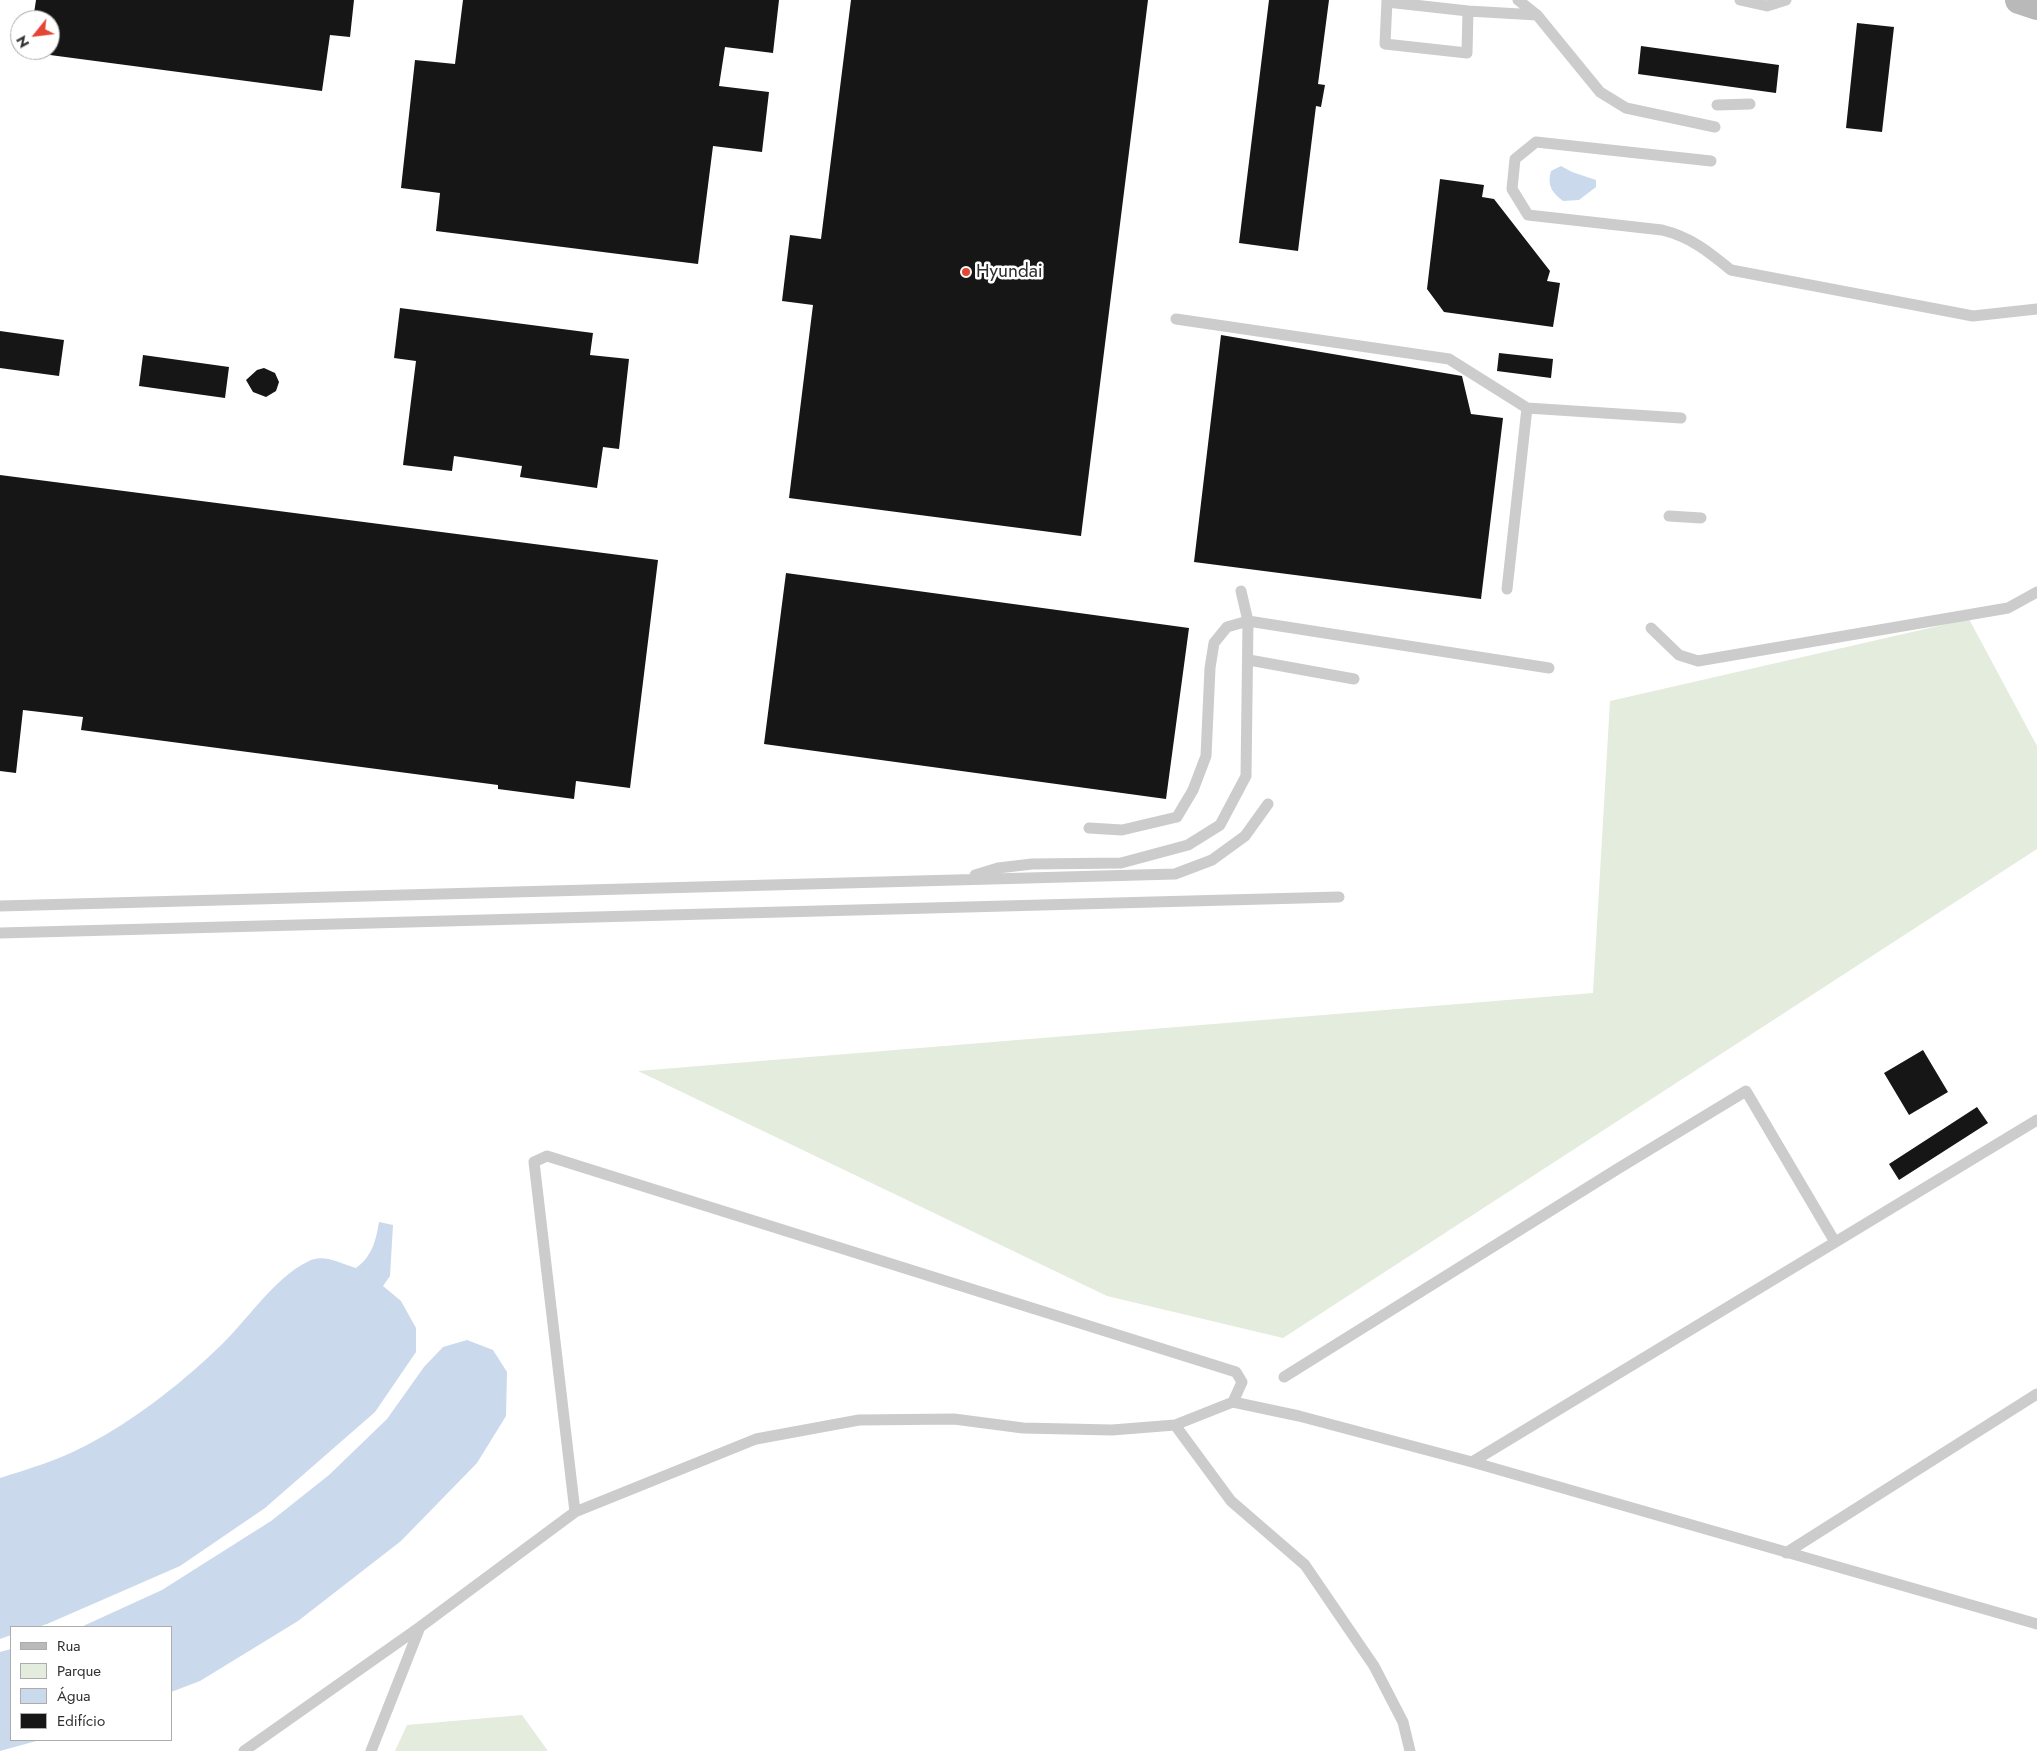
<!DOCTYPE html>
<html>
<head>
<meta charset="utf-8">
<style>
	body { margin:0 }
	#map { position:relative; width:2037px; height:1751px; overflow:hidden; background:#fff; font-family:Jost,sans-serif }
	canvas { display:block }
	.legend { position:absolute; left:10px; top:1626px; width:162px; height:115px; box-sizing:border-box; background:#fff; border:1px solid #acacac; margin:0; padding:6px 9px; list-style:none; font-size:15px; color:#2f2f2f }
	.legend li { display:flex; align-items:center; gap:10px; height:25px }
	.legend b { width:25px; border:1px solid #acacac }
	.north { position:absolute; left:10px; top:10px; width:50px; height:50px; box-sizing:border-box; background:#fff; border:1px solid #acacac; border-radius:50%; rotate:241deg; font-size:14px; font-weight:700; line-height:20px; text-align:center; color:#2f2f2f }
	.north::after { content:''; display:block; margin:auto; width:18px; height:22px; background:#e44534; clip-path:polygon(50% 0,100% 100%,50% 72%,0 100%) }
</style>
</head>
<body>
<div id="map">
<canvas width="2037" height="1751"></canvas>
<ul class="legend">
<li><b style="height:6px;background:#b9b9b9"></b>Rua</li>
<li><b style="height:14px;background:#e3ecdd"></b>Parque</li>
<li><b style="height:14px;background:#cad9ec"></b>Água</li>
<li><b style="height:14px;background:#161616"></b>Edifício</li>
</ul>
<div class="north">N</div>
</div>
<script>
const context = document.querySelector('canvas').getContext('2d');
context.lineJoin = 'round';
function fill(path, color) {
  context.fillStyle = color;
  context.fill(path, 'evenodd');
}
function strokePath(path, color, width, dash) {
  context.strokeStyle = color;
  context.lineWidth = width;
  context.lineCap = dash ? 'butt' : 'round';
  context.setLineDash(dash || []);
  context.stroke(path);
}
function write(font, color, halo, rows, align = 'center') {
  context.font = font + ' Jost,sans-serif';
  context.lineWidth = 5;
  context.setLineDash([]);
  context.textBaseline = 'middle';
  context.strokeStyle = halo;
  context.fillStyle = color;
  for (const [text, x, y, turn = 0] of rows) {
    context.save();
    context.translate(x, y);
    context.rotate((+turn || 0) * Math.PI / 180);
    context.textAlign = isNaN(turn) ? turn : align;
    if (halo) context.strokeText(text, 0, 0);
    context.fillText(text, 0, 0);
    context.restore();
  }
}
fill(new Path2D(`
	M1969,619L2037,746V849L1283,1338L1107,1296L638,1071L1593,993L1610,701Z
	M522,1715L548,1751H395L407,1725Z`), '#e3ecdd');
fill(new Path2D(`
	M1561,166L1572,172L1596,180V187L1579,200L1563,201C1552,192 1547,186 1551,171Z
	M379,1222L393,1225L390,1276L383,1286L401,1301L416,1328V1352L375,1412L265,1508L180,1566L47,1624L38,1627H11V1635L0,1639V1478C29,1469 58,1460 85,1446C132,1422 178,1386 216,1350C246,1323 273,1278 309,1261C323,1253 342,1264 356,1268C372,1257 376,1240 379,1222Z
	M467,1340L493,1350L507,1372L506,1416L477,1463L401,1541L298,1621L200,1681L171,1692V1627H81L162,1590L271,1521L329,1475L387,1419L424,1367L443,1347Z
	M11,1649V1740H40L0,1751V1652Z`), '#cad9ec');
fill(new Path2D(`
	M36,0H354L350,37L330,35L322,91L50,55V20H33Z
	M463,0H779L773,53L725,47L719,86L769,92L762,152L713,146L698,264L436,231L440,193L401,188L415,60L455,64Z
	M851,0H1148L1081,536L789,498L813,305L782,301L790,235L821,239Z
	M1269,0H1329L1318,84L1325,85L1321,107L1316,106L1298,251L1239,243Z
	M1857,23L1894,27L1882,132L1846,128Z
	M1641,46L1779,65L1776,93L1638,74Z
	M1440,179L1484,185L1482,197L1494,199L1550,271L1547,281L1560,283L1553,327L1444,312L1427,289Z
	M400,308L593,333L590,355L629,359L619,449L603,447L597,488L520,477L522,466L454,456L452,471L403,465L416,361L394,358Z
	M0,331L64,340L59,376L0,368Z
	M1221,335L1462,376L1471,414L1503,418L1481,599L1194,562Z
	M1499,353L1553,359L1551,378L1497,371Z
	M143,355L229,367L225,398L139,386Z
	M264,368L275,373L279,382L276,391L266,397L253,392L246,380L257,370Z
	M0,475L658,560L630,788L576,781L574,799L498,789V785L81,730L83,717L23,710L16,773L0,771Z
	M786,573L1189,628L1166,799L764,744Z
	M1923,1050L1948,1092L1909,1115L1884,1073Z
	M1977,1107L1988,1123L1899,1180L1889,1164Z`), '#161616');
strokePath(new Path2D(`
	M1387,0L1385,44L1467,53L1468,11L1537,15
	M1518,0L1537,15L1600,92L1626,108L1715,127
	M1740,0L1767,6L1786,0
	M1387,2L1468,11
	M1717,105L1750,104
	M1711,161L1536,142L1515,159L1512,189L1528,215L1662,230C1691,237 1709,252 1731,270L1973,316L2037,309
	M1176,319L1449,359L1527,408L1507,589
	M1527,408L1681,418
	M1669,516L1701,518
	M1651,628L1679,655L1698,661L2008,608L2037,592
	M1249,660L1354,679
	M1089,828L1122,830L1177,817L1193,790L1206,756L1210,668L1214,643L1227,627L1248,621L1549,668
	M975,875L998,868L1032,864L1121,863L1188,845L1220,825L1246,776L1248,621L1241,591
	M0,906L1175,874L1212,860L1245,836L1268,804
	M0,933L1339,897
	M547,1156L1236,1372L1242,1382L1233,1402L1175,1425L1112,1430L1023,1428L954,1419L859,1420L756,1439L575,1512L534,1162Z
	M1284,1377L1619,1168L1746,1091L1835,1242
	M1233,1402L1299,1416L1472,1462L2037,1624
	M1175,1425L1231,1501L1305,1565L1374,1666L1403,1722L1410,1751
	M1472,1462L2037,1120
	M1786,1553L2037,1394
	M420,1627L575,1512
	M244,1751L420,1627L371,1751`), '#ccc', 11);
strokePath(new Path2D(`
	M2019,0L2037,6`), '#b9b9b9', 28);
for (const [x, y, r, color] of [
	[966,272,5,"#e44534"]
]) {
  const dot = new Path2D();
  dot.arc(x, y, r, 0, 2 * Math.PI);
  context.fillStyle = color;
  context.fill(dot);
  strokePath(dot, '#fff', 2);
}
write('19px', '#2f2f2f', '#fff', [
	["Hyundai",976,272]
], 'left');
</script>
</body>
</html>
